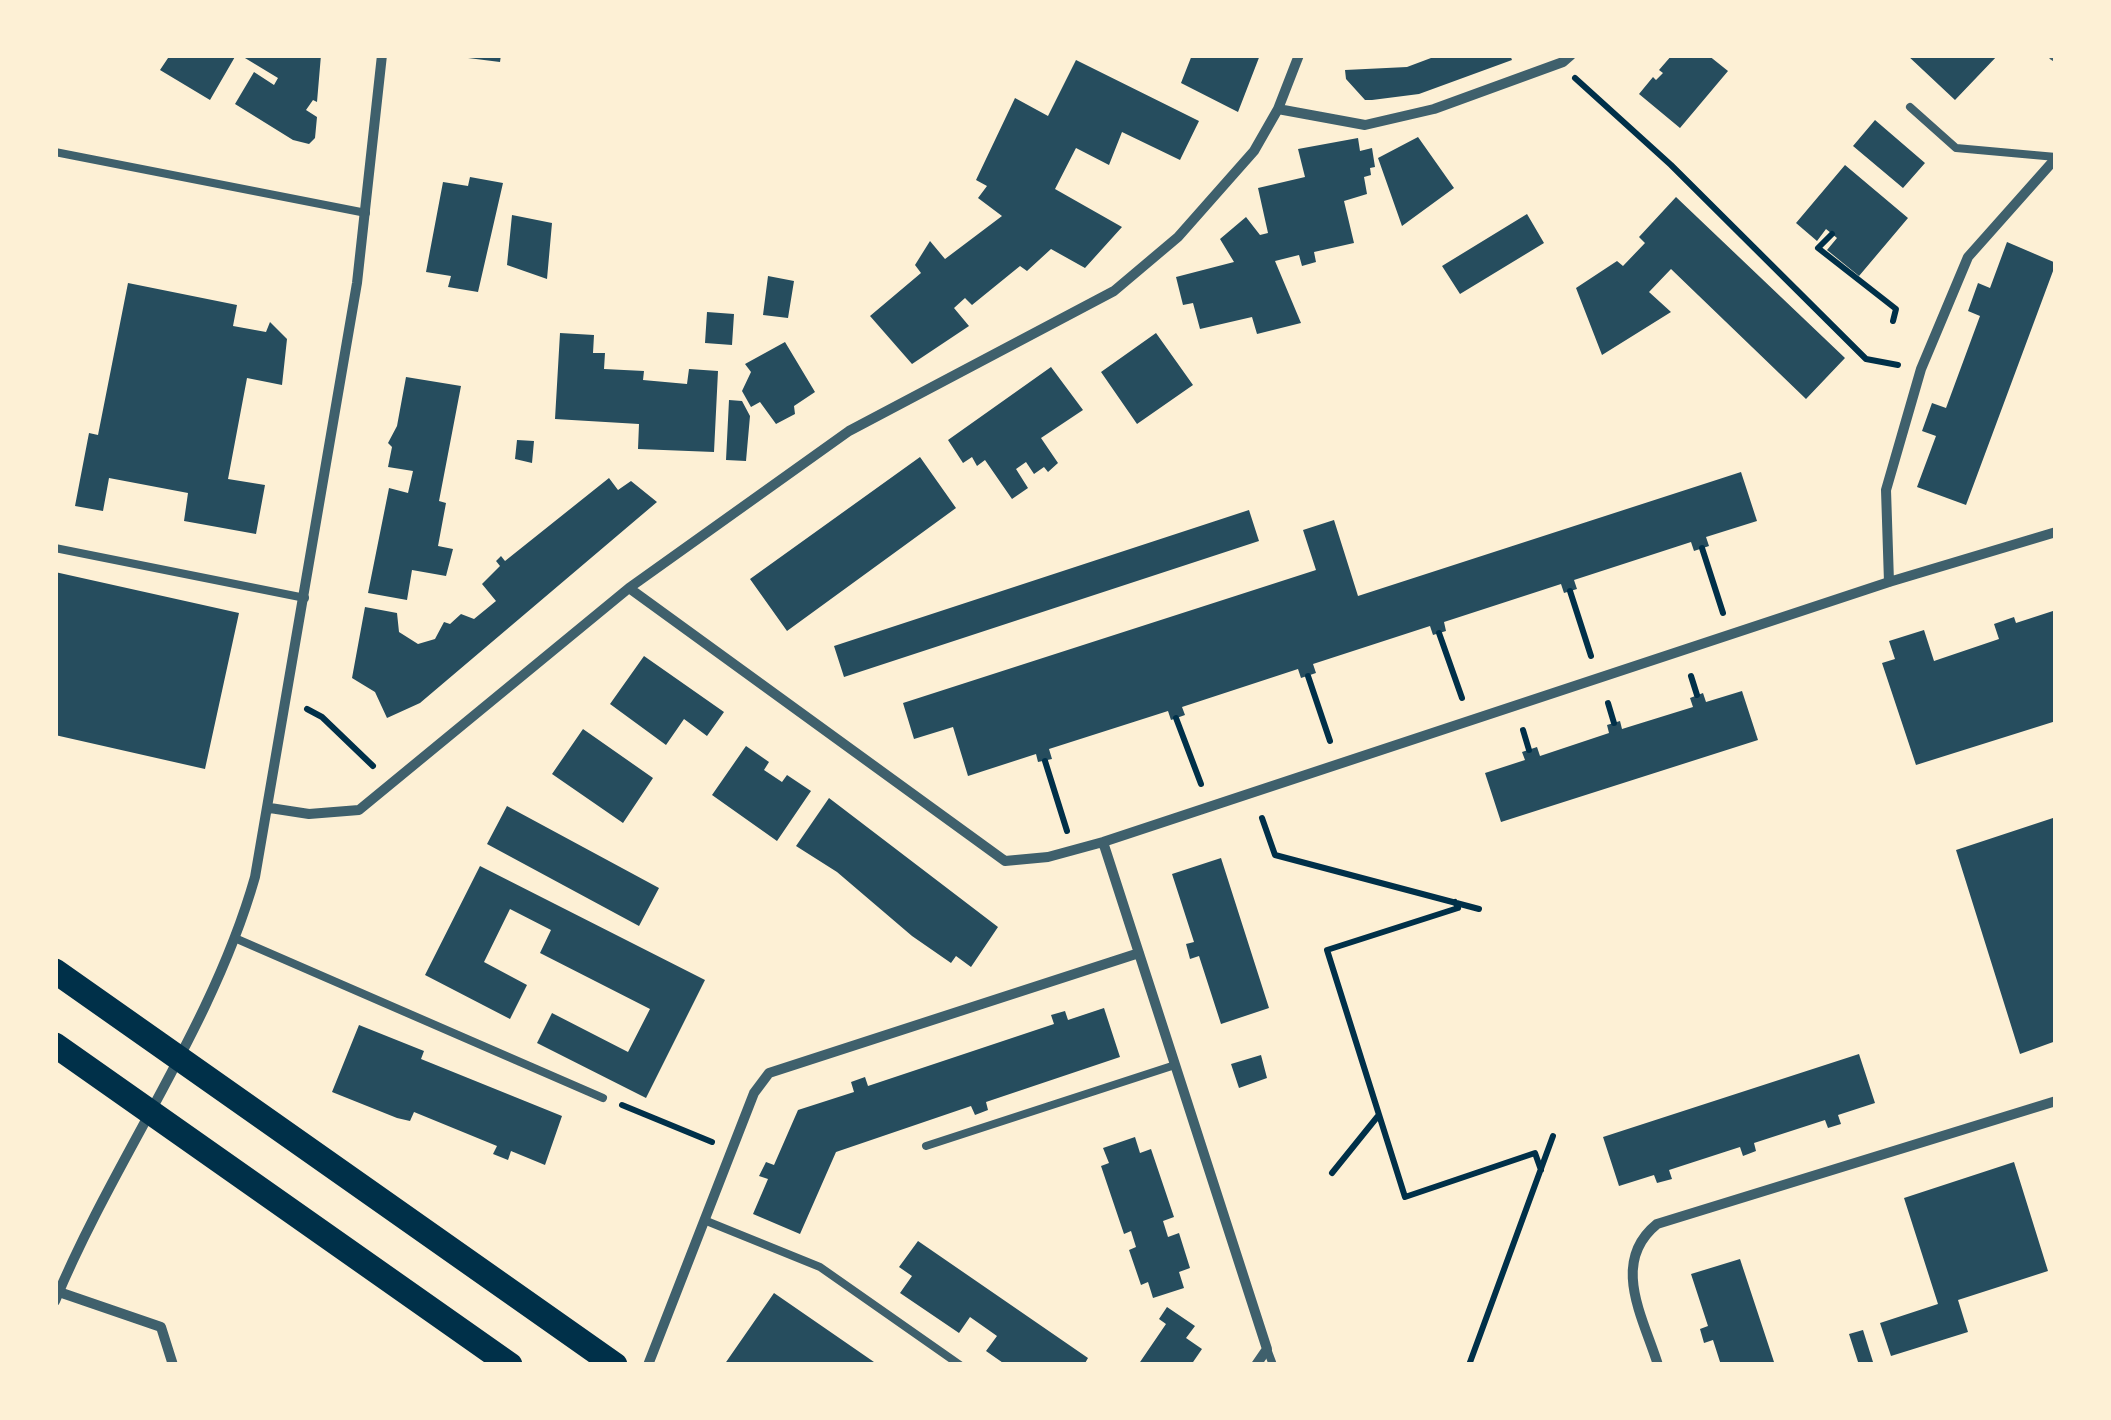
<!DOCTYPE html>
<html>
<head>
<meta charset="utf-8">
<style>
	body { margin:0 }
	#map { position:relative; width:2111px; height:1420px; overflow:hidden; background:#fdf0d5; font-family:Helvetica,sans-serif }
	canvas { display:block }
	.frame { position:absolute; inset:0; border:58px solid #fdf0d5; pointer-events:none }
</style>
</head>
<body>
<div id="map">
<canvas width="2111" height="1420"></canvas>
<div class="frame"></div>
</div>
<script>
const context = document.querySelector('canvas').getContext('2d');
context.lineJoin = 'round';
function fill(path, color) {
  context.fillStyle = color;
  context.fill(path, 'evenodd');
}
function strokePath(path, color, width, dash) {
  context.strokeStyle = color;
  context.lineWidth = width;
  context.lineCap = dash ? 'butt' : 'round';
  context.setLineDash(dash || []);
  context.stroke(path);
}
fill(new Path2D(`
	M170,55H236L210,100L160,70Z
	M240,55H321L317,102L313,100L306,110L317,117L315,138L309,144L293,140L235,104L254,72L274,85L278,78Z
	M444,55H501L500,62Z
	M1192,55H1260L1238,112L1181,83Z
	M1439,55H1510L1512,60L1419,94L1372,100H1365L1346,79L1345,70L1407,67Z
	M1672,55H1708L1728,71L1680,128L1639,94L1653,77L1656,80L1663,73L1659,70Z
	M1907,55H1998L1955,100Z
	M1076,60L1199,121L1180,160L1122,132L1109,165L1076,148L1055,189L1122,227L1085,268L1051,249L1027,271L1020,266L972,305L965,298L954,308L969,326L912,364L870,316L921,273L915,265L930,241L945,259L1002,216L978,198L987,186L976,180L1015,98L1048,116Z
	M1875,120L1925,163L1903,188L1853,146Z
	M1418,137L1454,188L1402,226L1378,158Z
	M1358,138L1360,151L1372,148L1375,167L1370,168L1371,175L1364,177L1367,194L1344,201L1354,243L1314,252L1316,262L1302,266L1299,255L1275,261L1301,323L1257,334L1252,317L1200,329L1193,303L1183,305L1176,277L1234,262L1220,239L1246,217L1260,235L1268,233L1258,188L1305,177L1298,149Z
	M1845,165L1908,218L1859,276L1827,250L1837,238L1826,229L1817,241L1796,223Z
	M470,177L503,183L478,292L448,287L451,276L426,272L443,182L468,186Z
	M1676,197L1845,358L1806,399L1671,269L1649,292L1671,312L1602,355L1576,288L1617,261L1623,266L1645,243L1639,237Z
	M1527,214L1544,243L1460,294L1442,266Z
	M512,215L552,223L547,279L507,265Z
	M2007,242L2056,263L1966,505L1917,487L1936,436L1922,431L1932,403L1946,408L1980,316L1968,311L1978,283L1990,288Z
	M768,276L794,281L788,318L763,315Z
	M128,283L237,305L233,326L266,332L270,322L287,339L282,385L247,378L228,479L265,485L256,534L184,521L188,493L109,478L103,511L75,506L89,433L98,435Z
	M707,312L734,314L732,345L705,343Z
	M560,333L594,335L593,353H605L604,369L644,371L643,380L687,384L689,369L718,371L714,452L638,449L639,424L555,419Z
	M1156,333L1193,385L1137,424L1101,372Z
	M785,342L815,392L794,406L795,414L776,424L760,402L751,407L742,391L751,372L745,364Z
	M1051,367L1083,410L1041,438L1058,463L1048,472L1044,467L1034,474L1026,462L1016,469L1028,488L1012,499L985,460L977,466L972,457L963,463L948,440Z
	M406,377L461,386L439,501L446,503L438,546L453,549L446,576L412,570L407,600L368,593L389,488L408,493L413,471L388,467L392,447L388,443L397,426Z
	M729,400L742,401L750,416L746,461L726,460Z
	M517,440L534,441L532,463L515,459Z
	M920,457L956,508L787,631L750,579Z
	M1741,472L1757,521L1706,537L1709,546L1694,551L1691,542L1574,580L1577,589L1564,593L1561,584L1444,622L1446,631L1433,635L1430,626L1313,664L1316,673L1301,678L1298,669L1182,707L1185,715L1171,720L1168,711L1049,749L1052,759L1038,762L1036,754L968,776L953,727L914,739L903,703L1316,570L1303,530L1334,520L1358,596Z
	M609,478L618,490L631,481L657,502L420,703L387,718L375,692L352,678L365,607L397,613L399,632L418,644L435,639L444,622L450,624L461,614L474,619L496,601L482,584L500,566L496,561L501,556L505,561Z
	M1249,510L1259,541L844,677L834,646Z
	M55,572L239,613L205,769L55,735Z
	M2056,610V721L1916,765L1882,663L1895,659L1889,641L1924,630L1934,661L1999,639L1994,624L2014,617L2016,623Z
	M644,656L724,712L707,736L684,719L666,745L610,704Z
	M1742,691L1758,740L1501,822L1485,773L1525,760L1522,752L1537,747L1540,756L1609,733L1607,725L1620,721L1622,729L1693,707L1690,698L1703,693L1706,702Z
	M583,729L653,778L623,823L552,774Z
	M746,746L769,762L764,770L782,782L787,775L811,791L777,841L712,795Z
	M829,798L998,927L971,967L956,956L951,963L912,936L837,872L796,846Z
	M507,806L659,888L639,926L487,844Z
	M2056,817V1041L2020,1054L1956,850Z
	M1221,858L1269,1008L1221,1024L1199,956L1190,959L1186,944L1194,942L1172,874Z
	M480,866L705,980L646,1098L537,1043L552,1013L628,1052L650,1009L540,953L551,930L510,909L484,962L527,985L510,1019L425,975Z
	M1104,1008L1120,1057L986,1102L988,1110L975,1115L971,1106L836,1152L800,1234L753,1214L768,1179L759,1176L766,1162L774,1165L798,1110L854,1092L851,1082L865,1077L868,1086L1054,1024L1051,1015L1065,1011L1068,1020Z
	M359,1025L424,1051L421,1059L562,1116L545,1165L511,1151L508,1160L493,1154L497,1146L414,1112L410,1121L397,1118L332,1092Z
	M1859,1054L1875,1103L1838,1115L1841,1124L1828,1128L1825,1120L1754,1143L1756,1151L1743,1156L1740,1147L1669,1170L1672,1179L1657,1183L1654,1175L1619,1186L1603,1137Z
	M1261,1055L1267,1078L1239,1088L1231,1064Z
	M1135,1137L1140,1153L1151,1149L1174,1217L1163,1221L1168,1237L1179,1233L1190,1268L1179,1272L1184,1288L1153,1298L1148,1282L1141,1285L1129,1250L1136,1247L1131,1231L1124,1234L1101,1166L1109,1163L1103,1148Z
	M2014,1162L2048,1271L1958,1300L1968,1332L1891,1356L1880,1323L1938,1304L1904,1198Z
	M918,1241L1088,1358L1084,1365H1006L986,1351L997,1336L970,1317L959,1333L900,1293L912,1276L899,1267Z
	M1740,1259L1775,1365H1721L1713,1340L1704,1343L1700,1329L1708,1326L1691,1274Z
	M774,1293L874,1362L872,1365H724Z
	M1167,1307L1195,1326L1186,1338L1202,1349L1191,1365H1138L1166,1324L1159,1319Z
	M1863,1330L1873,1362L1859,1365L1849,1334Z`), '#264d5e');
strokePath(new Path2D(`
	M1575,78L1671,165L1866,359L1898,365
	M1832,234L1818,248L1896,309L1893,321
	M1702,548L1723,613
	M1570,591L1591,656
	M1439,633L1462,698
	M1308,676L1330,741
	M1691,676L1697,695
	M1608,703L1614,723
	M307,709L322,717L373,766
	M1176,718L1201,784
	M1523,730L1529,750
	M1045,761L1067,831
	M1262,818L1275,855L1479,909
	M1455,902L1458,908L1327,950L1405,1197L1535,1153L1541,1170
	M622,1105L712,1142
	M1332,1173L1378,1116
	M1469,1365L1553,1136`), '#003049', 6);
strokePath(new Path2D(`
	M1910,107L1956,148L2056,157
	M55,152L366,213
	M55,548L305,598
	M237,939L603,1098
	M926,1146L1175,1065
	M704,1220L820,1267L960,1365
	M1267,1349L1273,1365`), '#3f606c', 8);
strokePath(new Path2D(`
	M2053,55L2056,57
	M1278,109L1365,125L1434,109L1563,62L1571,55
	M1889,582L1886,490L1921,369L1968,257L2056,158
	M629,588L1005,861L1048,857L1103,842L1889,582L2056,532
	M270,808L309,814L359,810L629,588L849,431L1114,291L1178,237L1254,151L1278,109L1299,55
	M1103,842L1267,1349L1256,1365
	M59,1292L161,1327L173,1365
	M55,1301C115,1157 212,1028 255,877L357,283L382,55
	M648,1365L754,1093L769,1073L1139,953
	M1658,1365C1643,1317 1610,1262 1657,1224L2056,1101`), '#3f606c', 10);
strokePath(new Path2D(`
	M55,971L615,1365
	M55,1045L510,1365`), '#003049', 25);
</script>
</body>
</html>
